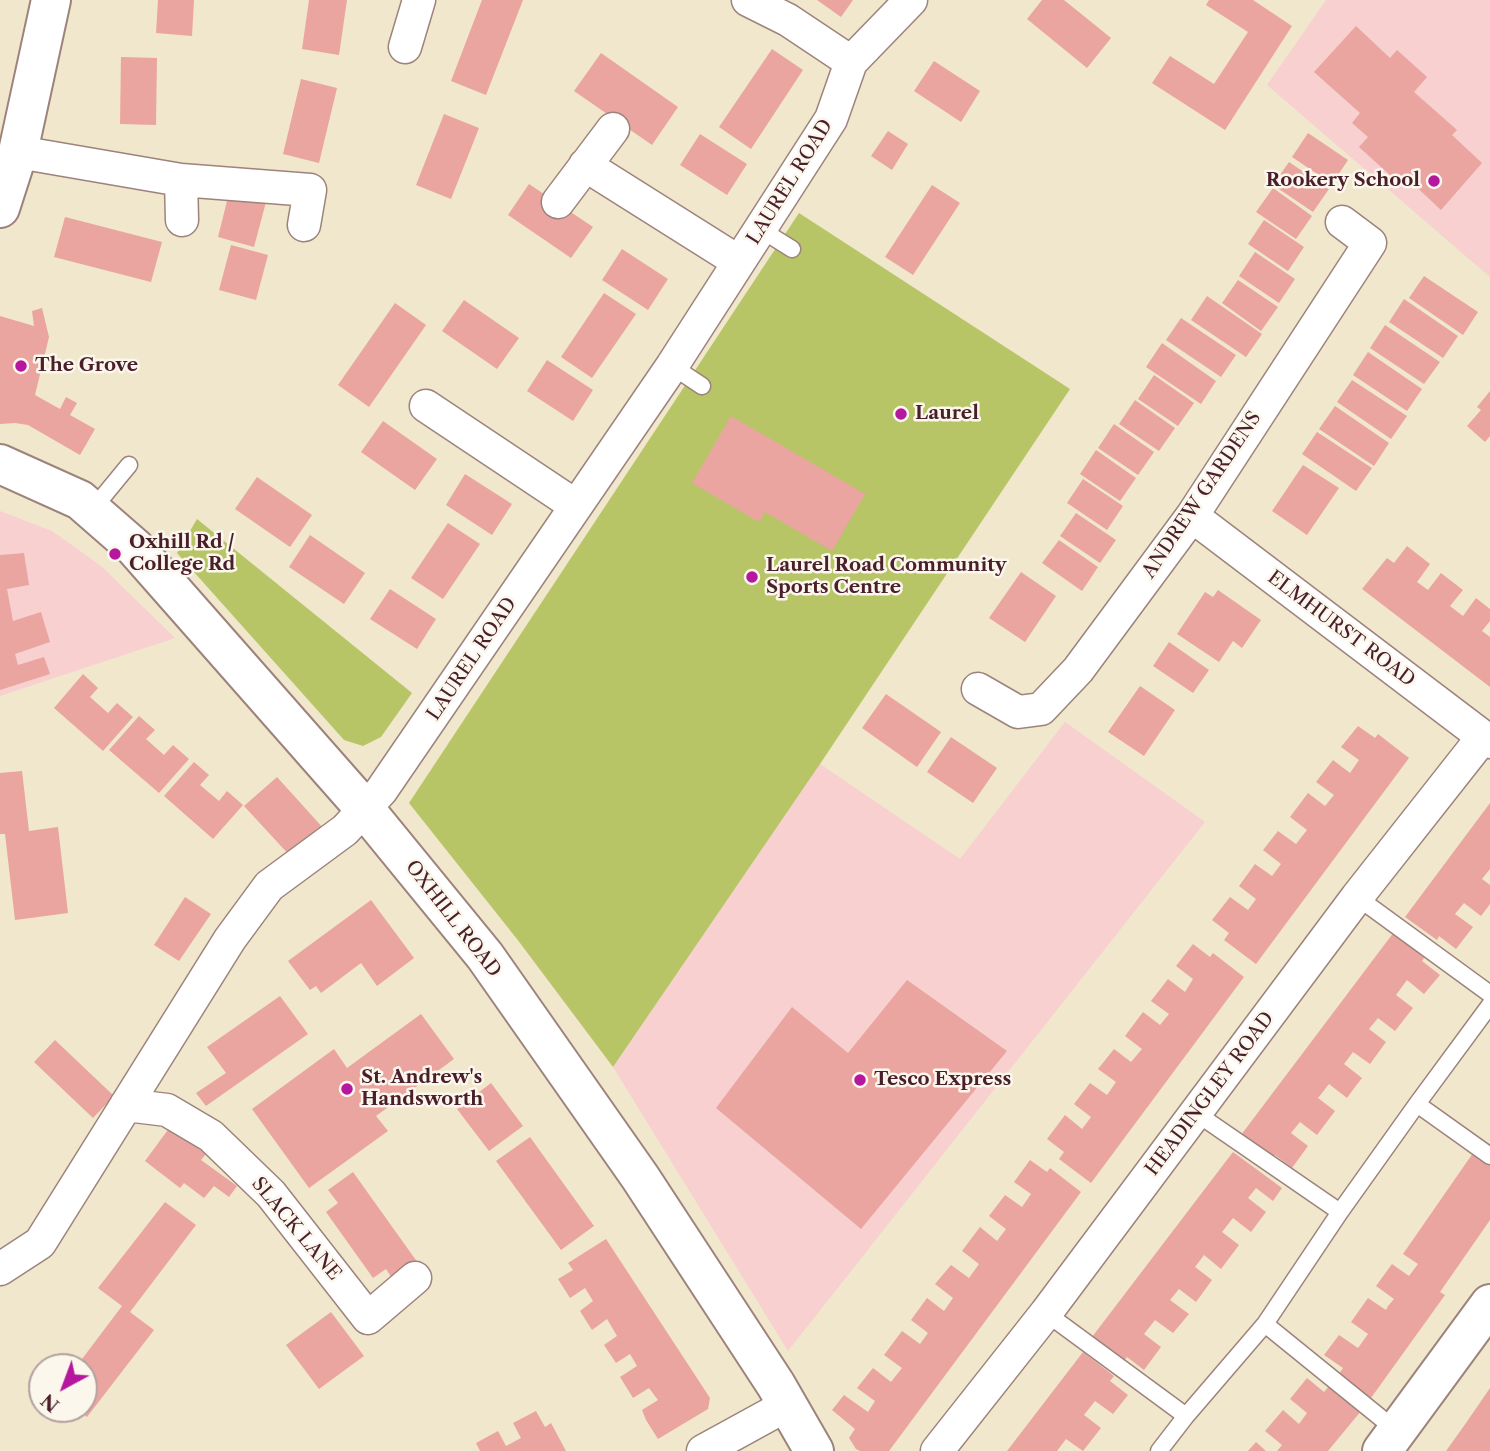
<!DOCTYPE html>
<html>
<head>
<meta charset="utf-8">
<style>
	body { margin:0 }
	#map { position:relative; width:1490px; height:1451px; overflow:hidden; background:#f0e7cc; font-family:"Libre Caslon Text",serif }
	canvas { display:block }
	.north { position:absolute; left:28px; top:1353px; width:70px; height:70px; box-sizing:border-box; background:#fbf7ec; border:2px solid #b4a19f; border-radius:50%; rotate:221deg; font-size:19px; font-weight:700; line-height:28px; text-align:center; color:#4a1f2b }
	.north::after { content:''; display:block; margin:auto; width:24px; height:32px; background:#b5179e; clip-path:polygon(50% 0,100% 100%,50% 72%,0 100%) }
</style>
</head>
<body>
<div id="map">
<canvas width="1490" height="1451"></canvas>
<div class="north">N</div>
</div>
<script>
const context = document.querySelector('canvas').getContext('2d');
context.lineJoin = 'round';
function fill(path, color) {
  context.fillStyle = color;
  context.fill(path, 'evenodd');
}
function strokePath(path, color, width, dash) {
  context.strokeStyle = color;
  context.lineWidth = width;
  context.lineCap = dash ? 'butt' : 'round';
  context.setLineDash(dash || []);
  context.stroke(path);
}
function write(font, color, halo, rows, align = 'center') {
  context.font = font + ' "Libre Caslon Text",serif';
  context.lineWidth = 5;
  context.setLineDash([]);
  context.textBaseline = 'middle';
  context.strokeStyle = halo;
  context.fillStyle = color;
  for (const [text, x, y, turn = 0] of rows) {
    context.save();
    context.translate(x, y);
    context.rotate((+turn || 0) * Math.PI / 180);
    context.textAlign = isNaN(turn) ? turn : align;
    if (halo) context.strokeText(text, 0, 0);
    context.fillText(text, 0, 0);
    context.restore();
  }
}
fill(new Path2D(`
	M1326,0H1490V277L1267,85Z
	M0,511L52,531L101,566L175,638L0,696Z
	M1065,722L1205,822L788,1351L613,1067L820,764L960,859Z`), '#f7d0cf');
fill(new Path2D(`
	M799,213L1070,389L820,764L613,1067L517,939L409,803Z
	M197,519L412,693L381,737L363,746L344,740L177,553Z`), '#b7c567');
fill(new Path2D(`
	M158,0H194L192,36L156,33Z
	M309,0H347L339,55L302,49Z
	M482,0H523L486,95L451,81Z
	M817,0H853L841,17Z
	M1042,0H1064L1111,38L1087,68L1027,19Z
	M1209,0H1253L1292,26L1225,130L1152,83L1170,56L1214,84L1248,32L1206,5Z
	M1356,26L1390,58L1397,50L1427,77L1414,92L1457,130L1452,135L1482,163L1441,210L1408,179L1402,186L1359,147L1368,137L1352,123L1360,113L1314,72Z
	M772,49L803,70L751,149L719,127Z
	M601,53L678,107L652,145L574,91Z
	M121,57L157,58L156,125L120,124Z
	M934,61L980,91L961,122L914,91Z
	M301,79L337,88L319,163L283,154Z
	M444,114L479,128L451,199L416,185Z
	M888,131L908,144L892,170L871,156Z
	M1308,133L1348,160L1332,184L1292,157Z
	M700,134L747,164L727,195L680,165Z
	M1289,162L1329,189L1313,212L1273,185Z
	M529,184L593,227L571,258L508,215Z
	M932,185L960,203L913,275L885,257Z
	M1273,188L1312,216L1296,239L1256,212Z
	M229,193L266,202L254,247L218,237Z
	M65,217L162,242L151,282L54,257Z
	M1264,220L1304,247L1288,271L1248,244Z
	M231,245L268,255L256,300L219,290Z
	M622,249L668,279L648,310L602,280Z
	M1255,252L1295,279L1279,303L1239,276Z
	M1424,276L1478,312L1463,335L1409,298Z
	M1238,280L1278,307L1261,331L1222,303Z
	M604,293L636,314L592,378L561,357Z
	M1207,296L1262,334L1246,357L1191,320Z
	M1404,299L1458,336L1443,358L1389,322Z
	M464,300L519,338L497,369L442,331Z
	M395,303L426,325L369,407L338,385Z
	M42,308L49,337L35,395L60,409L66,397L77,403L70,415L95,429L80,455L28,425L15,423L0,424V316L34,326L32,311Z
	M1181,318L1236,355L1221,377L1166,340Z
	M1385,325L1440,362L1424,384L1370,348Z
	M1162,343L1216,381L1201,404L1146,367Z
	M1368,352L1422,389L1407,411L1353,375Z
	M547,360L593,390L573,421L527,391Z
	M1154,375L1194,403L1178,426L1138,399Z
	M1352,380L1407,416L1391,439L1337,402Z
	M1490,391V436L1485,442L1467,426L1481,410L1477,407Z
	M1135,400L1175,428L1159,451L1119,424Z
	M1335,406L1389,443L1374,466L1319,429Z
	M731,416L865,494L832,551L765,512L759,522L692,483Z
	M383,421L437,459L415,490L361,452Z
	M1114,424L1154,452L1138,475L1098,448Z
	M1317,432L1372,468L1356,491L1302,454Z
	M1096,450L1136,478L1120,501L1080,474Z
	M1303,465L1339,488L1307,535L1272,511Z
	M465,474L512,504L492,535L446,505Z
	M257,477L312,515L290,547L235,509Z
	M1083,479L1123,506L1107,530L1067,503Z
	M1076,513L1116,540L1100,563L1060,536Z
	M448,523L480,544L443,599L411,578Z
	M310,535L365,573L344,604L289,567Z
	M1059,540L1098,567L1082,591L1042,563Z
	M1407,546L1430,564L1417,582L1428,590L1441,573L1463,590L1450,606L1463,616L1476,598L1490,609V621L1482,631L1490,637V687L1362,589L1387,558L1394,563Z
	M24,553L29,585L7,589L13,621L41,612L50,642L15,654L18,665L44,657L50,674L0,690V555Z
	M1021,572L1056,596L1025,642L989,618Z
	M390,589L436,619L417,649L370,619Z
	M1218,590L1261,620L1242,648L1233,641L1219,662L1177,634L1205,592L1213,597Z
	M1169,642L1209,670L1193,693L1153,666Z
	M83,674L98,688L90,697L108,713L117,703L133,717L103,751L54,708Z
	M1140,686L1175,710L1144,756L1108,732Z
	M886,694L941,732L917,767L862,728Z
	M139,716L155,730L146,739L164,755L173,745L189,759L159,793L109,750Z
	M1358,726L1375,738L1378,734L1409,758L1256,964L1224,940L1229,933L1212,920L1230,897L1248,910L1256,899L1239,886L1255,864L1272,876L1281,864L1263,850L1278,831L1296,844L1307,830L1290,817L1308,793L1325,806L1334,795L1316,782L1333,760L1350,773L1359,760L1341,747Z
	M951,737L997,768L973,803L927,772Z
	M194,762L209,775L200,785L219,801L227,791L243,805L213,839L164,796Z
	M22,771L29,831L58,827L68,913L15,920L5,834H0V773Z
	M277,777L324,829L292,858L244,806Z
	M1490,803V869L1482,879L1490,885V904L1481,916L1464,903L1455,914L1473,927L1456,949L1439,936L1437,940L1405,917Z
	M185,897L211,914L179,961L154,945Z
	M371,900L414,958L377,986L361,963L321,993L316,986L310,990L288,961Z
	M1394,932L1426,955L1422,961L1440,975L1424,994L1407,980L1396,995L1413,1008L1395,1031L1378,1018L1369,1029L1386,1042L1370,1064L1353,1052L1344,1064L1362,1078L1355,1087L1347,1098L1329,1084L1318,1098L1335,1111L1317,1135L1300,1122L1291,1133L1308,1146L1292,1168L1275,1155L1273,1159L1241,1135Z
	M1193,944L1210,957L1213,953L1244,977L1091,1183L1059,1159L1064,1152L1047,1139L1065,1115L1082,1129L1091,1117L1074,1104L1090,1083L1107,1095L1116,1082L1098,1069L1114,1049L1131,1062L1142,1049L1125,1036L1143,1012L1160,1025L1169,1014L1151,1001L1168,979L1185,992L1193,979L1176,966Z
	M907,980L1007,1051L861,1229L716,1108L792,1007L848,1053Z
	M280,996L308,1034L206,1106L196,1093L226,1073L207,1047Z
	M421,1014L454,1059L376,1116L388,1131L309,1188L252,1109L334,1049L347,1068Z
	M55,1040L114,1096L93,1118L34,1062Z
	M491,1083L523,1126L489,1151L457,1109Z
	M170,1127L206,1154L201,1160L237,1186L229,1197L214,1186L204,1198L184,1183L180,1188L145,1161Z
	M530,1137L594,1226L561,1250L496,1161Z
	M1233,1152L1282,1188L1273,1201L1256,1188L1248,1198L1266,1212L1251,1232L1233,1218L1222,1232L1239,1245L1221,1269L1204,1255L1195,1267L1212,1280L1196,1302L1179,1289L1175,1294L1170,1300L1189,1314L1173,1333L1155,1320L1144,1334L1161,1347L1144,1370L1127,1357L1124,1361L1092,1337Z
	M1473,1153L1490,1165V1220L1440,1292L1445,1295L1371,1398L1339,1374L1343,1368L1324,1355L1339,1335L1358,1348L1368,1334L1351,1322L1368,1298L1386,1310L1388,1306L1394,1299L1376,1286L1392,1264L1409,1276L1418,1264L1403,1254Z
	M1030,1160L1047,1172L1050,1168L1081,1192L889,1451H860L856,1449L849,1438L855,1429L832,1410L844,1395L868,1412L875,1401L857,1388L873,1368L891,1382L902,1368L884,1355L902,1331L920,1344L928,1333L911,1320L927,1298L944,1311L953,1298L935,1284L951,1265L969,1278L979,1264L962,1251L980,1227L997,1241L1006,1229L989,1216L1005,1195L1022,1207L1031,1194L1014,1182Z
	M353,1172L418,1263L393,1280L386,1269L373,1278L326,1212L338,1203L328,1190Z
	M165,1202L196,1225L130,1312L154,1330L87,1417L77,1409H84V1367H76L122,1306L98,1288Z
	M606,1239L710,1398L708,1409L658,1439L646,1420L642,1410L658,1400L649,1388L633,1398L620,1377L637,1366L630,1354L616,1363L604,1345L617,1336L607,1319L592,1330L580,1311L593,1301L585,1288L570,1298L558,1279L573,1270L568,1263Z
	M331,1312L364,1356L319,1389L286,1345Z
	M1083,1352L1114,1376L1110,1381L1128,1395L1113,1414L1095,1401L1084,1415L1101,1428L1083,1451L1066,1439L1057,1451H1007Z
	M1307,1378L1324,1392L1330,1385L1361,1411L1328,1451H1277L1282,1445L1265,1431L1283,1410L1299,1424L1307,1413L1290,1399Z
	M1490,1388V1451H1446L1466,1423Z
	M536,1411L545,1427L551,1423L566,1451H480L476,1443L498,1431L506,1446L521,1438L513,1423Z
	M1256,1442L1266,1451H1248Z`), '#eaa5a0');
const lane = new Path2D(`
	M760,229L792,249
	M672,366L702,386
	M92,510L129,465
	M1357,897L1490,994
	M1417,1104L1490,1156
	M1196,1113L1340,1212
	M1046,1313L1186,1416
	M1265,1324L1397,1431
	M1159,1451L1186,1416L1265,1324L1340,1212L1417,1104L1490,1005`);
const street = new Path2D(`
	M748,0L788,20L851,62
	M405,47L419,0
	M18,152L181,180L310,190L304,225
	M585,165L739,262
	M181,180L182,220
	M558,202L613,129
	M426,406L576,506
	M1192,516L1490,742
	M978,689L1018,712L1041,709L1078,670L1192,516L1370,243L1342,222
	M126,1105L167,1110L211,1136L271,1194L368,1318L415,1278
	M0,1269L40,1243L230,939L269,886L345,830L381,791L672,366L739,262L831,119L851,62L911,0
	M703,1451L787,1405
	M937,1451L1046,1313L1357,897L1483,737`);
const secondary = new Path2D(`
	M0,208L18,152L51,0`);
const primary = new Path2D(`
	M0,464L80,500L135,548L364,808L485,956L640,1177L776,1385L814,1451
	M1382,1451L1490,1304`);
strokePath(lane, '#9d837c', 19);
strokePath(street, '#9d837c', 35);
strokePath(secondary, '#9d837c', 42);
strokePath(primary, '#9d837c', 42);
strokePath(lane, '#fff', 16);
strokePath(street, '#fff', 32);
strokePath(secondary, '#fff', 38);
strokePath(primary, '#fff', 38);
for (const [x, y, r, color] of [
	[1434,181,7,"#b5179e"],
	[21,366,7,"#b5179e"],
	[901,414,7,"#b5179e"],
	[115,554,7,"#b5179e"],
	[752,577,7,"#b5179e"],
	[860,1080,7,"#b5179e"],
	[347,1089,7,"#b5179e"]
]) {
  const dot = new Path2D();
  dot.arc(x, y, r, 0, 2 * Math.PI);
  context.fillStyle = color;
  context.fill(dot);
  strokePath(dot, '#fbf7ec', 2.5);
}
write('bold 19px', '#4a1f2b', '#fbf7ec', [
	["Rookery School",1420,181,"right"],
	["The Grove",35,366],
	["Laurel",915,414],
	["Oxhill Rd /",129,543],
	["College Rd",129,565],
	["Laurel Road Community",766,566],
	["Sports Centre",766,588],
	["St. Andrew's",361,1078],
	["Handsworth",361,1100],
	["Tesco Express",874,1080]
], 'left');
write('19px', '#4a1f2b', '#fbf7ec', [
	["LAUREL ROAD",790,182,-58],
	["ANDREW GARDENS",1202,495,-56],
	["ELMHURST ROAD",1341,629,37],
	["LAUREL ROAD",472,659,-56],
	["OXHILL ROAD",453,919,52],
	["HEADINGLEY ROAD",1210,1094,-53],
	["SLACK LANE",296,1229,50]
]);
</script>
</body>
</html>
